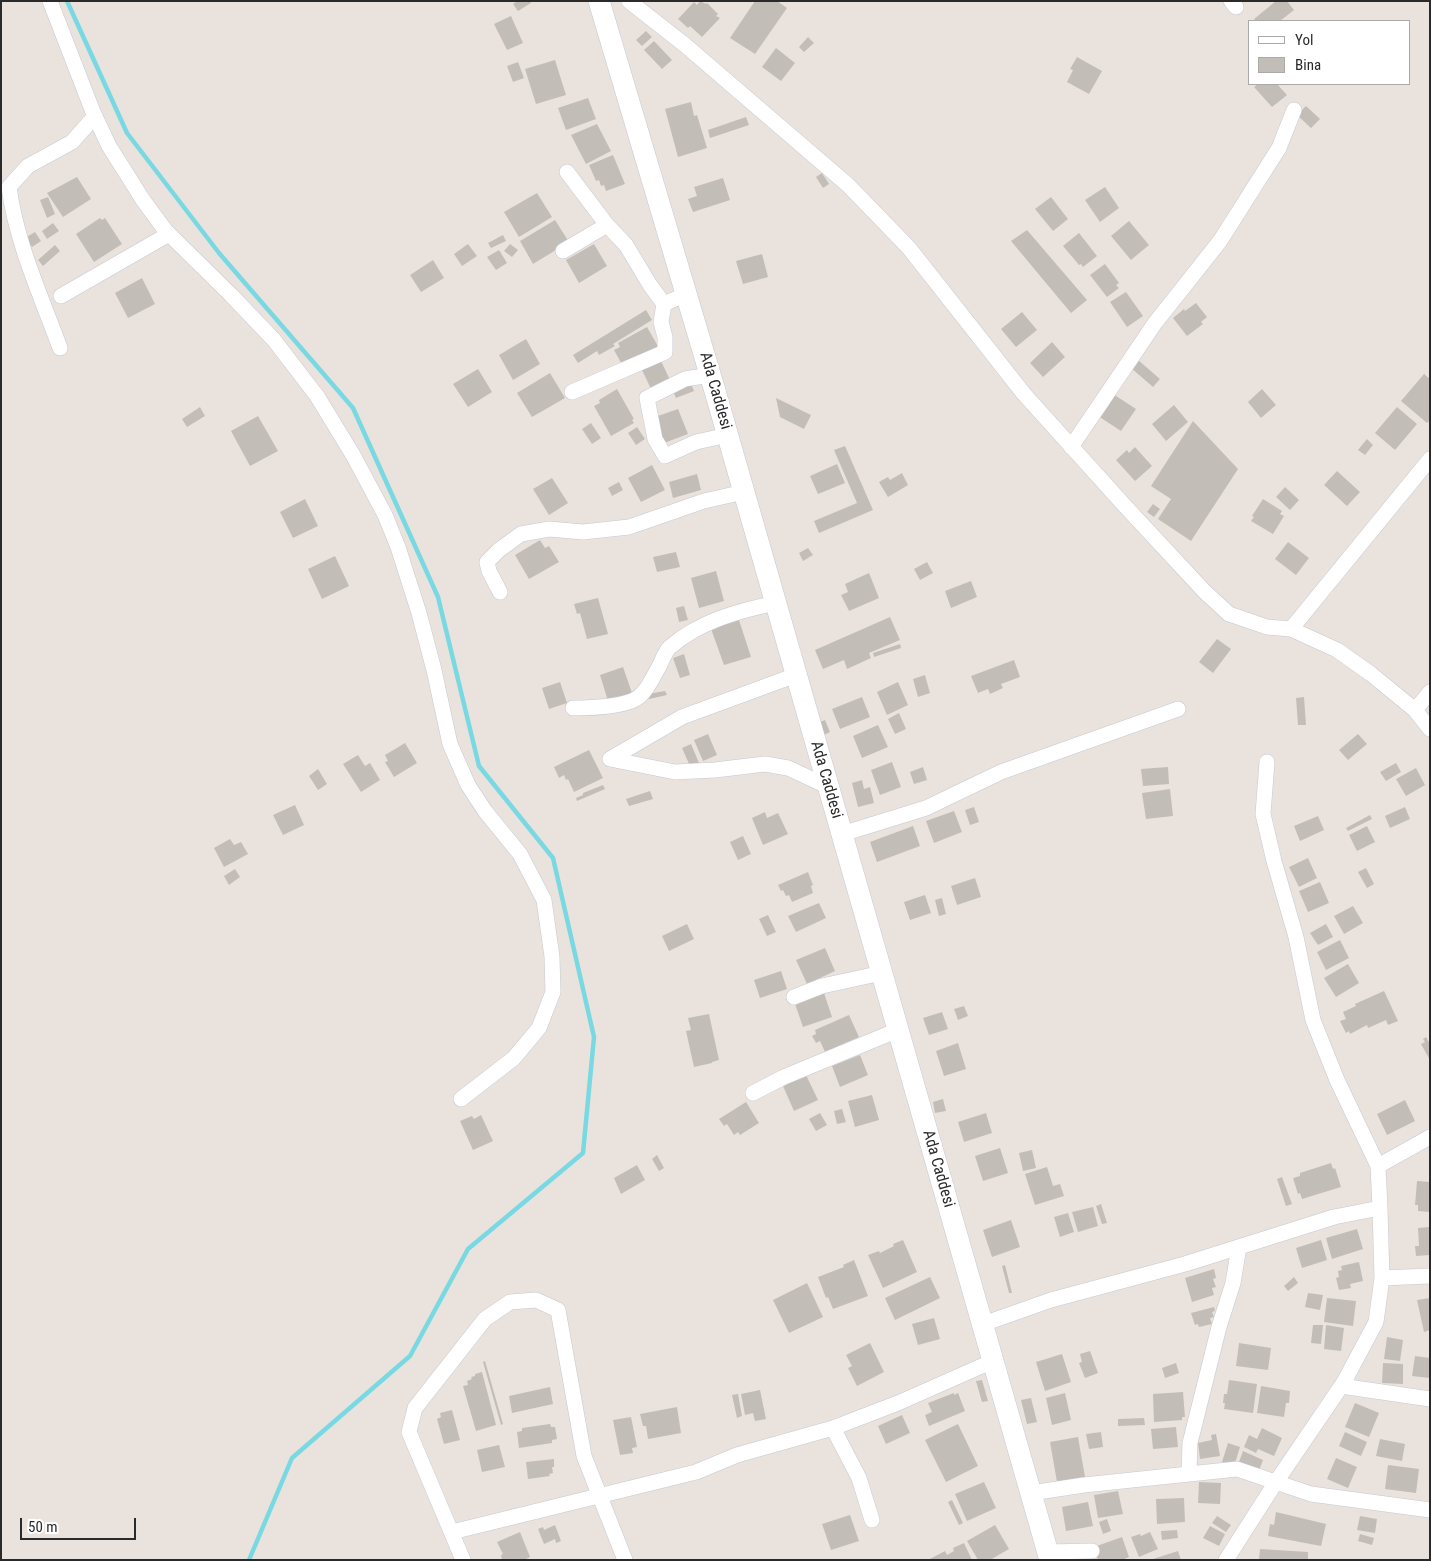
<!DOCTYPE html>
<html>
<head>
<meta charset="utf-8">
<style>
	body { margin:0 }
	#map { position:relative; width:1431px; height:1561px; overflow:hidden; background:#eae2dd; font-family:"Roboto Condensed",sans-serif }
	canvas { display:block }
	.frame { position:absolute; inset:0; border:2px solid #2a2a2a; pointer-events:none }
	.legend { position:absolute; left:1248px; top:20px; width:162px; height:65px; box-sizing:border-box; background:#fff; border:1px solid #aaa; margin:0; padding:6px 9px; list-style:none; font-size:15px; color:#2a2a2a }
	.legend li { display:flex; align-items:center; gap:10px; height:25px }
	.legend b { width:25px; border:1px solid #aaa }
	.scale { position:absolute; left:20px; top:1518px; width:116px; height:22px; box-sizing:border-box; border:2px solid #2a2a2a; border-top:0; padding-left:6px; font-size:15px; line-height:18px; white-space:nowrap; color:#2a2a2a; -webkit-text-stroke:4px #fff; paint-order:stroke }
</style>
</head>
<body>
<div id="map">
<canvas width="1431" height="1561"></canvas>
<div class="frame"></div>
<ul class="legend">
<li><b style="height:6px;background:#fff"></b>Yol</li>
<li><b style="height:14px;background:#c3bdb8"></b>Bina</li>
</ul>
<div class="scale">50 m</div>
</div>
<script>
const context = document.querySelector('canvas').getContext('2d');
context.lineJoin = 'round';
function strokePath(path, color, width, dash) {
  context.strokeStyle = color;
  context.lineWidth = width;
  context.lineCap = dash ? 'butt' : 'round';
  context.setLineDash(dash || []);
  context.stroke(path);
}
function fill(path, color) {
  context.fillStyle = color;
  context.fill(path, 'evenodd');
}
function write(font, color, halo, rows, align = 'center') {
  context.font = font + ' "Roboto Condensed",sans-serif';
  context.lineWidth = 5;
  context.setLineDash([]);
  context.textBaseline = 'middle';
  context.strokeStyle = halo;
  context.fillStyle = color;
  for (const [text, x, y, turn = 0] of rows) {
    context.save();
    context.translate(x, y);
    context.rotate((+turn || 0) * Math.PI / 180);
    context.textAlign = isNaN(turn) ? turn : align;
    if (halo) context.strokeText(text, 0, 0);
    context.fillText(text, 0, 0);
    context.restore();
  }
}
strokePath(new Path2D(`
	M67,1L127,133L219,253L353,408L438,597L479,766L553,858L594,1037L583,1153L468,1249L410,1356L292,1458L249,1560`), '#79d9e3', 4.5);
fill(new Path2D(`
	M517,1H530L531,3L518,11L513,4Z
	M700,1L706,4L707,3L718,14L716,16L720,18L702,37L690,26L688,28L678,19L694,2L697,5Z
	M755,1H777L787,8L755,54L730,38Z
	M1276,1H1287L1294,10L1280,21H1256L1254,19Z
	M511,16L523,43L507,50L494,24Z
	M646,31L652,37L642,46L636,40Z
	M808,37L814,43L804,52L799,47Z
	M654,41L672,60L662,69L644,50Z
	M776,48L795,63L781,81L762,67Z
	M1077,57L1102,71L1089,94L1067,82L1073,70L1070,69Z
	M555,60L566,95L536,104L525,69Z
	M518,62L524,78L513,82L507,66Z
	M1258,84H1277L1287,95L1272,107L1254,87Z
	M588,98L596,119L566,130L558,108Z
	M691,102L694,116L697,115L707,148L678,157L665,109Z
	M1306,106L1320,119L1311,128L1297,115Z
	M746,117L749,125L710,138L708,130Z
	M597,124L611,151L586,164L571,135Z
	M613,155L625,184L606,191L604,185L601,186L599,180L596,181L589,165Z
	M822,173L829,184L823,188L816,177Z
	M77,177L91,199L63,217L47,193Z
	M723,178L730,200L693,212L688,199L697,196L694,187Z
	M1105,187L1119,208L1100,222L1085,200Z
	M537,193L552,217L519,237L504,212Z
	M48,197L55,214L47,218L40,200Z
	M1051,197L1068,219L1053,231L1035,209Z
	M100,218L102,220L105,218L122,244L94,262L76,234Z
	M555,220L569,242L533,264L520,241Z
	M1129,221L1149,245L1131,260L1111,236Z
	M53,223L59,231L47,239L42,231Z
	M1027,230L1087,300L1071,313L1011,241Z
	M35,232L41,241L32,247L25,238Z
	M1079,233L1097,256L1083,267L1081,264L1079,265L1063,246Z
	M503,235L506,241L491,248L488,243Z
	M468,244L477,256L462,266L454,254Z
	M510,244L518,250L512,257L504,251Z
	M594,244L607,266L579,283L566,260Z
	M55,245L60,251L43,266L38,260Z
	M499,250L507,263L496,270L487,257Z
	M762,254L768,277L743,284L736,261Z
	M433,260L444,278L421,292L410,275Z
	M1105,264L1119,283L1116,285L1119,288L1107,297L1090,275Z
	M142,278L155,304L128,318L115,293Z
	M1126,292L1143,316L1127,327L1110,302Z
	M1196,303L1207,317L1201,322L1203,324L1187,336L1173,318L1184,309L1185,311Z
	M646,310L652,320L613,344L615,346L599,355L597,351L578,363L573,355Z
	M1022,312L1037,330L1016,347L1001,329Z
	M647,327L659,348L624,368L614,350L620,347L618,343Z
	M526,339L540,364L513,380L499,355Z
	M1052,342L1065,357L1043,377L1030,363Z
	M1138,360L1160,379L1153,387L1131,368Z
	M661,361L670,380L651,389L642,370Z
	M478,369L492,392L468,407L453,384Z
	M550,373L565,398L532,417L517,393Z
	M1424,374L1430,379V420L1427,423L1401,401Z
	M691,384L694,391L676,398L673,391Z
	M617,389L634,419L632,420L634,423L611,436L594,406L600,403L599,400Z
	M1262,389L1276,405L1261,418L1248,402Z
	M1110,392L1136,409L1121,431L1095,414Z
	M776,398L811,415L804,429L780,417Z
	M1174,405L1188,422L1166,441L1152,424Z
	M200,407L205,416L187,427L182,419Z
	M1397,407L1417,424L1395,450L1375,433Z
	M678,409L688,434L664,443L655,417Z
	M258,416L278,451L250,466L231,431Z
	M1193,421L1238,469L1191,541L1158,519L1171,499L1151,486Z
	M591,423L601,438L592,444L582,429Z
	M637,427L645,439L636,445L628,433Z
	M1367,439L1373,445L1365,455L1358,450Z
	M845,446L873,510L819,533L814,521L857,503L834,450Z
	M1135,447L1152,466L1135,481L1116,460L1127,450L1129,453Z
	M837,464L845,483L818,494L810,476Z
	M652,465L665,490L641,502L628,478Z
	M1337,471L1360,492L1347,506L1324,485Z
	M902,473L908,485L888,497L879,482L888,477L890,480Z
	M697,474L701,490L673,498L669,482Z
	M552,478L568,503L549,515L533,489Z
	M619,482L623,490L612,496L608,488Z
	M1285,487L1299,500L1290,510L1276,497Z
	M305,499L318,526L293,538L280,512Z
	M1263,499L1282,511L1280,514L1284,516L1273,534L1251,521L1254,517L1252,516Z
	M1153,504L1160,509L1154,517L1147,512Z
	M540,540L545,548L549,546L559,562L529,579L515,555Z
	M1288,542L1309,558L1296,575L1275,559Z
	M808,548L813,555L803,561L799,553Z
	M676,552L680,567L657,572L653,557Z
	M335,556L349,586L322,599L308,569Z
	M927,562L933,573L920,580L914,569Z
	M716,571L724,601L699,608L691,578Z
	M869,573L879,598L849,611L841,595L848,592L845,584Z
	M971,581L977,597L951,608L945,591Z
	M598,598L608,634L587,639L580,613L577,614L574,604Z
	M684,606L688,620L679,622L676,608Z
	M890,617L900,640L869,653L871,658L847,669L844,660L823,669L815,650Z
	M731,619L733,622L739,620L751,657L724,665L710,626Z
	M1217,639L1231,649L1213,673L1199,662Z
	M900,644L901,648L874,657L873,653Z
	M684,654L690,675L680,678L673,658Z
	M1014,660L1020,677L1001,684L1003,688L990,694L988,689L978,693L971,676Z
	M623,667L632,693L608,701L600,675Z
	M925,675L930,693L918,697L913,679Z
	M560,682L567,703L549,709L542,688Z
	M898,682L908,705L887,715L877,692Z
	M665,691L667,695L649,699L648,694Z
	M862,697L870,717L840,729L832,709Z
	M1304,697L1306,725H1298L1296,698Z
	M899,713L906,729L895,734L888,719Z
	M825,720L830,732L820,737L815,724Z
	M878,725L888,747L862,758L853,736Z
	M708,734L717,755L703,761L694,740Z
	M1358,734L1367,744L1348,760L1339,750Z
	M405,743L417,763L394,777L385,762L388,761L385,755Z
	M691,744L699,763L690,766L682,748Z
	M589,750L603,778L574,792L568,779L566,780L564,775L559,778L554,767Z
	M358,755L365,766L370,763L380,780L361,792L343,764Z
	M892,762L901,787L880,795L871,770Z
	M1396,763L1401,772L1386,781L1380,772Z
	M923,767L927,780L914,784L910,772Z
	M1168,767L1169,784L1143,786L1141,769Z
	M1416,768L1425,785L1406,796L1396,779Z
	M318,769L327,784L318,790L309,776Z
	M862,780L864,789L870,787L874,803L858,807L852,783Z
	M603,785L605,789L577,801L576,798L583,795V793Z
	M1170,789L1173,816L1146,819L1142,793Z
	M650,791L653,799L629,806L626,799Z
	M295,805L304,825L283,835L273,815Z
	M974,807L979,822L970,825L965,810Z
	M1405,807L1410,819L1390,828L1385,816Z
	M954,811L962,832L934,843L926,821Z
	M765,812L767,818L778,813L788,834L763,845L752,818Z
	M1370,815L1372,819L1348,831L1346,828Z
	M1318,816L1324,830L1300,841L1294,826Z
	M913,826L920,846L877,862L870,842Z
	M1367,826L1375,842L1357,851L1349,835Z
	M743,836L751,854L738,860L730,842Z
	M230,839L234,845L241,842L248,854L224,867L214,848Z
	M1308,858L1317,878L1299,887L1289,867Z
	M1366,868L1374,884L1367,888L1358,872Z
	M235,869L240,877L229,885L224,876Z
	M808,872L813,885L811,886L813,893L792,902L789,895L786,896L783,890L781,891L778,885Z
	M975,878L981,897L957,905L951,886Z
	M1320,882L1329,903L1308,912L1299,891Z
	M925,895L931,913L910,920L904,902Z
	M942,898L946,914L939,916L935,900Z
	M819,903L826,918L796,932L788,916Z
	M1353,906L1363,923L1344,934L1334,916Z
	M768,915L776,932L767,936L759,919Z
	M687,924L694,939L669,951L662,936Z
	M1326,924L1333,937L1318,945L1310,933Z
	M1340,940L1349,958L1326,970L1317,952Z
	M825,948L835,971L807,984L796,960Z
	M1348,964L1359,983L1336,997L1324,978Z
	M781,971L787,989L760,998L754,980Z
	M823,990L832,1017L803,1027L795,1004Z
	M1384,991L1398,1021L1388,1025L1386,1020L1368,1028L1367,1025L1350,1034L1349,1031L1346,1033L1340,1021L1346,1019L1343,1012L1356,1006L1355,1004Z
	M964,1006L968,1016L958,1020L954,1009Z
	M942,1012L948,1029L929,1035L923,1018Z
	M709,1014L719,1060L712,1062V1063L694,1067L686,1031L691,1030L688,1018Z
	M849,1015L859,1037L825,1052L820,1041L816,1043L812,1036L816,1034L815,1030Z
	M1426,1037L1430,1044V1060L1421,1044L1425,1042L1423,1039Z
	M958,1043L966,1069L944,1076L936,1051Z
	M860,1055L868,1075L840,1087L832,1066Z
	M806,1075L818,1100L794,1111L783,1086Z
	M872,1095L879,1120L855,1127L848,1101Z
	M943,1099L946,1111L935,1113L933,1102Z
	M1405,1100L1415,1121L1387,1135L1377,1114Z
	M746,1102L759,1123L740,1135L738,1132L734,1135L727,1124L724,1126L719,1119Z
	M842,1109L846,1122L837,1124L834,1111Z
	M820,1113L827,1125L816,1131L809,1119Z
	M986,1113L992,1133L964,1142L958,1122Z
	M481,1115L493,1141L473,1150L460,1121L472,1116L474,1119Z
	M1000,1148L1008,1173L983,1181L975,1156Z
	M1032,1150L1036,1168L1023,1171L1019,1153Z
	M657,1155L664,1168L659,1171L652,1159Z
	M1331,1163L1333,1169L1335,1168L1341,1187L1302,1199L1300,1193L1298,1194L1293,1178L1300,1176V1173Z
	M637,1165L645,1180L621,1194L614,1178Z
	M1047,1167L1053,1186L1060,1184L1064,1196L1035,1205L1025,1174Z
	M1282,1177L1292,1204L1286,1206L1277,1179Z
	M1417,1181L1430,1182V1212L1418,1211V1205H1415Z
	M1101,1204L1107,1223L1102,1224L1096,1206Z
	M1093,1207L1098,1226L1078,1232L1072,1212Z
	M1068,1213L1074,1232L1060,1237L1054,1217Z
	M1011,1220L1020,1247L992,1257L983,1230Z
	M1430,1227V1255L1416,1256L1415,1246H1419L1418,1228Z
	M1357,1229L1363,1249L1332,1259L1326,1238Z
	M903,1240L917,1272L883,1288L868,1255L879,1251L880,1253L894,1246L893,1244Z
	M1321,1240L1327,1260L1302,1268L1296,1248Z
	M854,1260L868,1296L833,1309L828,1297L826,1298L818,1277L844,1267L843,1265Z
	M1359,1262L1363,1281L1350,1284L1351,1288L1339,1290L1336,1278L1339,1277L1338,1271L1342,1270L1341,1266Z
	M1005,1265L1012,1293H1009L1002,1266Z
	M1214,1269L1216,1278L1213,1279L1216,1287L1212,1288L1214,1295L1192,1302L1185,1278Z
	M930,1277L940,1298L895,1320L885,1298Z
	M1294,1277L1298,1283L1288,1291L1284,1286Z
	M807,1283L823,1317L789,1333L773,1300Z
	M1308,1293L1323,1295L1320,1310L1305,1307Z
	M1327,1298L1356,1301L1353,1326L1324,1322Z
	M1430,1298V1330L1424,1332L1417,1300Z
	M1214,1307L1215,1311L1212,1312L1214,1317L1210,1318L1212,1324L1199,1327L1198,1324L1195,1325L1191,1313Z
	M934,1318L940,1339L918,1345L912,1324Z
	M1313,1325H1323L1321,1344L1311,1343Z
	M1326,1325L1344,1328L1341,1351L1324,1349Z
	M1387,1337L1403,1340L1400,1361L1384,1359Z
	M870,1343L884,1372L857,1386L848,1368L852,1366L846,1355Z
	M1239,1343L1271,1348L1268,1370L1236,1366Z
	M1090,1351L1098,1373L1085,1378L1079,1363L1082,1362L1080,1354Z
	M1062,1354L1071,1382L1045,1391L1036,1362Z
	M1415,1356L1430,1358V1378L1412,1376Z
	M485,1361L503,1424L501,1425L483,1362Z
	M1176,1363L1179,1373L1165,1378L1162,1368Z
	M1383,1363L1403,1364V1384L1382,1383Z
	M482,1372L496,1425L476,1431L463,1386L468,1385L467,1381L472,1379L471,1377L475,1376V1374Z
	M982,1380L988,1401L982,1402L976,1381Z
	M1229,1380L1257,1384L1253,1413L1224,1409L1225,1403H1223L1224,1394H1227Z
	M1261,1386L1290,1391L1289,1403H1286L1284,1417L1257,1413Z
	M550,1387L553,1404L512,1413L509,1396Z
	M760,1390L766,1419L755,1421L753,1413L745,1415L741,1394Z
	M1183,1392L1185,1417H1182V1420L1154,1422L1153,1394Z
	M954,1393V1395L958,1393L965,1411L929,1426L925,1415L932,1412L928,1403Z
	M1065,1393L1071,1420L1052,1425L1046,1398Z
	M738,1394L742,1416L737,1418L732,1395Z
	M1031,1398L1037,1422L1027,1424L1021,1400Z
	M1355,1403L1379,1413L1369,1437L1345,1427Z
	M677,1407L681,1433L648,1439L646,1426H643L640,1414Z
	M452,1410L460,1440L444,1444L437,1419L441,1417L440,1413Z
	M902,1415L910,1433L886,1444L878,1426Z
	M631,1417L637,1447L632,1448L633,1453L620,1455L613,1420Z
	M1144,1418L1145,1425L1118,1426V1419Z
	M550,1424L551,1427H555L557,1439L552,1440V1443L519,1448L517,1432L522,1431V1428Z
	M958,1424L978,1466L946,1482L925,1440Z
	M1176,1427L1178,1447L1153,1449L1151,1429Z
	M1262,1428L1282,1438L1274,1456L1258,1449L1256,1453L1244,1447L1249,1435L1257,1439Z
	M1101,1432L1103,1447L1089,1449L1086,1434Z
	M1345,1432L1367,1442L1361,1456L1339,1446Z
	M1216,1434L1220,1456L1200,1459L1198,1443L1212,1440L1211,1435Z
	M1078,1437L1085,1477L1057,1482L1050,1442Z
	M1380,1439L1405,1444L1402,1461L1376,1456Z
	M1228,1443L1240,1447L1234,1466L1222,1462Z
	M499,1445L505,1467L482,1472L477,1450Z
	M1243,1451L1263,1460L1258,1473L1238,1465Z
	M1336,1458L1357,1467L1348,1488L1327,1479Z
	M554,1459V1467H552L553,1473L549,1474L550,1476L528,1479L526,1462Z
	M1388,1465L1419,1469L1416,1493L1385,1489Z
	M984,1482L996,1508L967,1521L955,1494Z
	M1199,1482L1221,1483L1220,1504L1198,1503Z
	M1118,1491L1123,1514L1098,1518L1094,1495Z
	M1184,1498L1185,1522L1157,1524L1156,1499Z
	M952,1500L963,1523L959,1525L948,1502Z
	M1088,1502L1093,1526L1066,1531L1062,1507Z
	M1276,1512L1326,1524L1321,1546L1268,1536L1270,1524L1274,1525Z
	M850,1515L859,1541L831,1550L822,1524Z
	M1217,1516L1231,1525L1226,1532L1212,1523Z
	M1360,1516L1377,1519L1375,1533L1357,1530Z
	M1107,1519L1111,1531L1103,1534L1099,1522Z
	M555,1525L561,1541L556,1543L555,1539L544,1544L538,1529L543,1527L544,1530Z
	M995,1525L1009,1549L990,1560H978L967,1541Z
	M1210,1526L1225,1534L1219,1546L1203,1538Z
	M1177,1530L1178,1538L1162,1540L1161,1531Z
	M520,1532L530,1557L524,1560H502L501,1555L503,1554L497,1542Z
	M1150,1532L1158,1549L1139,1557L1131,1537L1140,1534L1141,1536Z
	M1360,1534L1374,1538L1372,1545L1358,1541Z
	M1122,1537L1129,1557L1122,1560H1098L1094,1547Z
	M964,1543L972,1560H928L945,1551L947,1555L954,1551L953,1548Z
	M1260,1549L1308,1552V1560H1259Z
	M1178,1551L1181,1560H1153V1559Z`), '#c3bdb8');
const street = new Path2D(`
	M50,1L93,112L109,146L143,200L165,230L231,295L274,340L317,396L353,455L385,515L398,547L419,613L434,670L450,744L468,785L485,811L520,854L544,900L552,957L553,992L539,1028L514,1058L461,1099
	M629,1L685,45L848,185L909,248L1024,394L1125,506L1205,592L1229,614L1267,627L1291,629L1337,650L1371,674L1415,710L1430,729
	M1231,1L1236,7
	M567,172L607,225L626,245L650,285L664,304
	M563,251L607,225
	M61,296L169,234
	M60,348C41,296 16,242 9,187L28,166L72,142L95,116
	M710,375L685,379L647,398L655,439L665,456L696,442L728,435
	M572,392L665,352V337L661,322L664,304L686,294
	M1071,447L1155,323L1220,241L1279,148L1294,110
	M500,592L489,571L487,562L499,550L521,534L549,529L583,532L629,527L704,501L744,492
	M1291,629L1430,459
	M796,675L682,717L610,759L675,772L715,770L765,764L788,768L829,787
	M573,708C589,708 628,707 640,696C647,690 653,678 657,670C662,663 664,652 670,647C700,621 738,611 776,603
	M1415,710L1430,692
	M1267,762L1263,814L1274,861L1296,937L1313,1020L1337,1080L1378,1166
	M842,834L926,808L1001,772L1178,709
	M794,997L822,986L882,973
	M753,1093L784,1077L898,1030
	M1382,1278L1430,1276
	M983,1324L1051,1300L1185,1264L1334,1217L1380,1208L1378,1166L1430,1137
	M1341,1386L1430,1399
	M833,1428L859,1478L872,1520
	M1189,1473L1190,1443L1219,1327L1233,1283L1239,1247
	M1031,1493L1084,1485L1237,1469L1311,1494L1430,1510
	M452,1532L696,1472L737,1455L833,1428L898,1403L993,1361
	M1048,1552L1092,1551
	M463,1560L409,1432L415,1408L485,1319L510,1302L536,1300L558,1310L584,1456L625,1560
	M1226,1560L1276,1482L1344,1382L1376,1322L1382,1278L1380,1208`);
const secondary = new Path2D(`
	M599,1L715,391L1050,1560`);
strokePath(street, '#c5c9d2', 16);
strokePath(secondary, '#c5c9d2', 22);
strokePath(street, '#fff', 15);
strokePath(secondary, '#fff', 21);
write('16px', '#2a2a2a', '#fff', [
	["Ada Caddesi",715,391,74],
	["Ada Caddesi",826,780,74],
	["Ada Caddesi",938,1169,74]
]);
</script>
</body>
</html>
